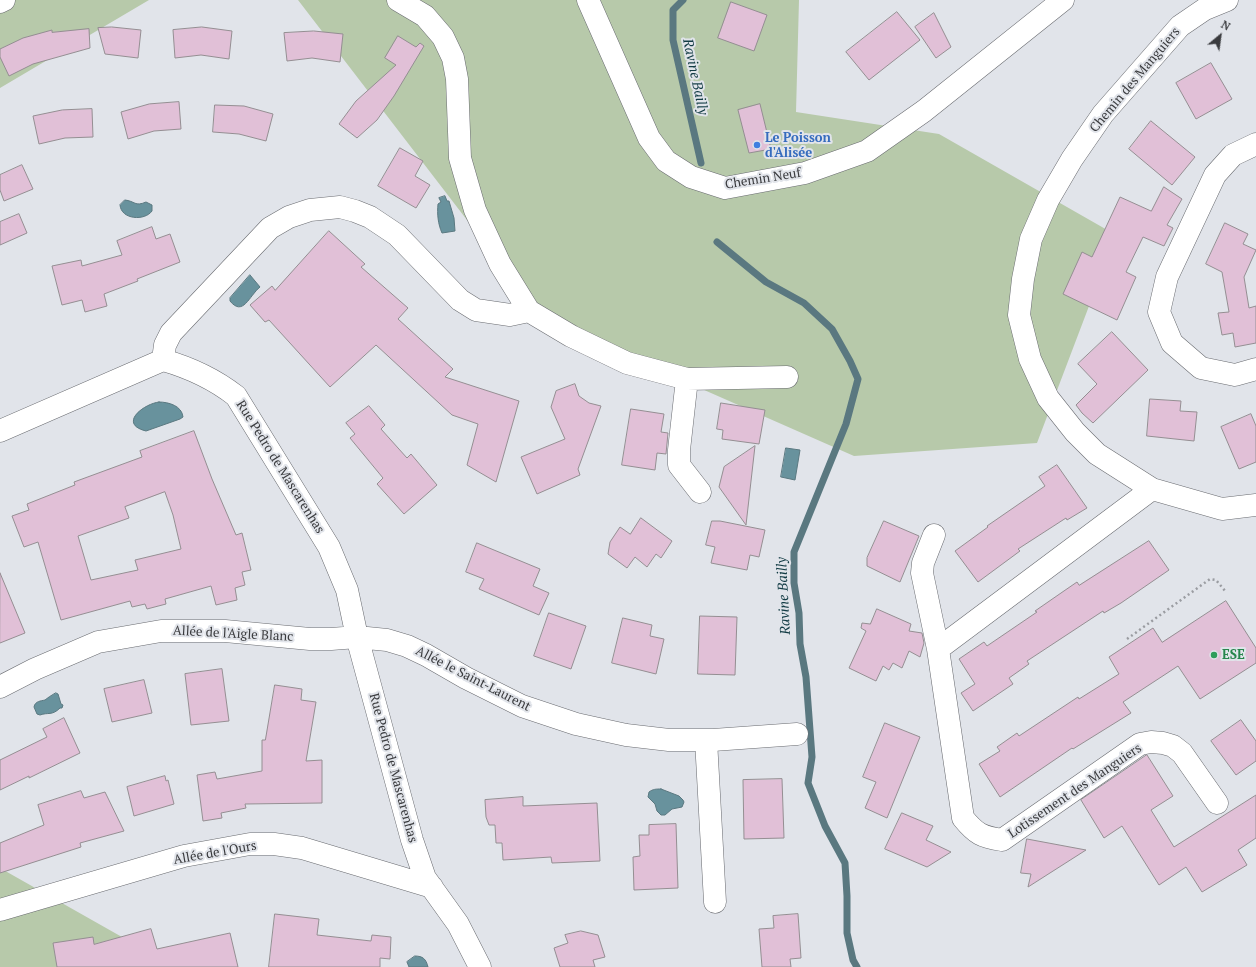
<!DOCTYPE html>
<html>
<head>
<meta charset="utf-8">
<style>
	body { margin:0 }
	#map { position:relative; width:1256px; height:967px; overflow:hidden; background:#e1e4ea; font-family:"PT Serif",serif }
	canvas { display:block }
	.north { position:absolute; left:1200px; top:16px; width:40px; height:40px; -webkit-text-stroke:3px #e1e4ea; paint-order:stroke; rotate:29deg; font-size:11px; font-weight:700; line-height:16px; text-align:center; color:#3a3b3e }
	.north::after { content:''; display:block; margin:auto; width:14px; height:18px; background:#3a3b3e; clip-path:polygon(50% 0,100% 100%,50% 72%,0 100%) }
</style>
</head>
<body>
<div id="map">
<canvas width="1256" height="967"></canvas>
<div class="north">N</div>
</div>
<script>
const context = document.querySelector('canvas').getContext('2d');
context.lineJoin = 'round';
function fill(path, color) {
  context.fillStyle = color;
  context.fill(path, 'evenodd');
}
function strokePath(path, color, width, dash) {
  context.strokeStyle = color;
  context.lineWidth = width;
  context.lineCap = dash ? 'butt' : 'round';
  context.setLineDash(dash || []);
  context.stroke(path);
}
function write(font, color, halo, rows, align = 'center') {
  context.font = font + ' "PT Serif",serif';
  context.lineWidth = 4;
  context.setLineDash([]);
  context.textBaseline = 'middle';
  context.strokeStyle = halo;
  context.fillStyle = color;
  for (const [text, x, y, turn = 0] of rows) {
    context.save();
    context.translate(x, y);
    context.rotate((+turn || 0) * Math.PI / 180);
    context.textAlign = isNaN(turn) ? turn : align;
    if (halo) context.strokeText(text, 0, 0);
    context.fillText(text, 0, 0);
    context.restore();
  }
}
fill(new Path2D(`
	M0,0H149L0,88Z
	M298,0H799L796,112L939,134L1116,235L1037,443L854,456L543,319Z
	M0,868L175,967H0Z`), '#b7c9aa');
const water = new Path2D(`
	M445,196L447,201H449L454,218L455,231L442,233C438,224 437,214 438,204L441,202L439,198Z
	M125,200C135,201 135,207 146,202L152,205V211C145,221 121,220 120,205Z
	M250,275L260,287C249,296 243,317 230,301V298Z
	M159,402C169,402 182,406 183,417L180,419L146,431C118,424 143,404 159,402Z
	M786,448L800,450L795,480L781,477Z
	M56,693L58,694L61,704L63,705L62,708H60C52,716 48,712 40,715L37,714L34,707C35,701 41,701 45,700L49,697Z
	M661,789L679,796L683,800L684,802L682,807L672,809L665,815H661L657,811L655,804L648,797L649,792C653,789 656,789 661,789Z
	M415,956C423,956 426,959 428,967H409L407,962Z`);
fill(water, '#68929d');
strokePath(water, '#5a7880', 1);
strokePath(new Path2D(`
	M683,0L673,10V40L701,163
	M717,242L766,282L804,303L832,329L850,361L858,379L846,424L794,552V583L799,613L800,644L806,677L812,757L808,783L825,826L845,863L847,896V933L853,960L857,967`), '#5a7880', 7);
const building = new Path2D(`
	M731,2L767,15L754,51L718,38Z
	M897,12L920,40L869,80L846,52Z
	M934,13L951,47L936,58L915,27Z
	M112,27L141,30L138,58L105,54L98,28Z
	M202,27L232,31L229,59L201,55L175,58L173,30Z
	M89,29L90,48L33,64L9,76L0,57V49L23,38L52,30V32Z
	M314,31L343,34L340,62L312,58L287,61L284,33Z
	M398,36L416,47L420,43L424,46L394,96L377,120L357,138L339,124L356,101L396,65L385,58Z
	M1211,63L1232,99L1196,119L1176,83Z
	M179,102L181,129L154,131L128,139L121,112L149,104Z
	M760,104L771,149L749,153L738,110Z
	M215,105L244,106L273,114L266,141L239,134L213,132Z
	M92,109L93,137L65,138L39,144L33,116L62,110Z
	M1151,121L1195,157L1172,185L1129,149Z
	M400,148L423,161L415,176L430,185L416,208L378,186Z
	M22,165L33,189L4,201L0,190V175Z
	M1164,187L1182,199L1167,225L1173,228L1164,246L1143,237L1126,272L1136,277L1117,320L1063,294L1082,252L1092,257L1120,197L1151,211Z
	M19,214L27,233L0,245V222Z
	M1225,223L1248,234L1243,244L1256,250L1244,277L1249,308L1256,306V343L1235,347L1233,333L1222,335L1218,313L1229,312L1222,272L1206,264Z
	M152,227L156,239L170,234L180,262L137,279L138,281L104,294L107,306L85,312L82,300L62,305L52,266L81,260L82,266L122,255L117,241Z
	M329,231L365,264L361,267L408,308L398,319L453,369L445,377L519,401L496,482L467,465L478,424L452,415L376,345L330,387L269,320L265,322L250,305L272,286L275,290Z
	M1112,332L1148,370L1093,423L1082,413L1076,405L1097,384L1078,364Z
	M575,384L579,396L589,403L601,406L578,469L580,475L537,494L521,457L565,439L551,407L556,391Z
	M1150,399L1181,401L1180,411L1197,412L1194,441L1147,436Z
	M721,403L765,410L759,444L722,439L723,430L717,429Z
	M369,406L385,425L381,429L407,458L411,454L437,485L404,514L377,484L383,478L350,438L355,434L346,423Z
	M631,409L664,414L661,432L668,433L666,454L657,453L655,470L622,465Z
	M1251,414L1256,426V462L1239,469L1221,427Z
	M194,431L212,479L236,535L242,533L251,570L242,572L245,585L235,588L237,600L216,605L211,586L165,599L166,604L147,609L145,604L132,607L130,601L61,620L38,542L24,547L12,516L29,510L27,504L75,485L74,482L142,457L140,451ZM165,492L173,515L181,549L135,560L138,570L91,580L78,536L129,518L125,507Z
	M755,446L746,525L719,487L724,467Z
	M1057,465L1087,508L1067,520L1066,518L1018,549L1020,551L978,582L955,551L988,527L987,526L1045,486L1039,477Z
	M641,518L672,541L661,558L656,554L647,567L635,557L627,568L608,554L610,542L620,527L630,534Z
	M712,521H720L765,530L759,557L750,555L747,570L711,563L715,547L706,545Z
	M884,521L919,536L900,582L867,566V558Z
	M1149,541L1169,570L1121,603L1104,613L1103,611L1027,661L1029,664L1009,678L1013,684L973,711L961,693L975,684L959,659L984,642L987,646L1037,612L1035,611L1061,593L1077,582L1079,585Z
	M477,543L540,569L533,586L549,593L539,615L479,589L484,579L466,572Z
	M0,573L25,633L0,643Z
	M1226,601L1256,648V663L1200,699L1178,666L1123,702L1131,713L1073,749L1072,748L1000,797L979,764L1000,751L997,747L1017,733L1019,736L1078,697L1079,699L1119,674L1109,657L1153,628L1162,642Z
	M877,609L911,624L909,631L922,633L924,643L920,657L909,651L902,668L893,663L889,670L883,666L876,681L849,668L866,631L861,628L862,623L870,624Z
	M549,613L586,626L571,669L534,656Z
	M700,616L737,617L735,675L698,674Z
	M623,618L652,625L650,636L664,639L656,674L612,663Z
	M222,669L229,721L191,725L185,674Z
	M144,680L152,713L112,722L104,689Z
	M275,685L302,689L301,700L316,702L306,761L322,760V803L245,804L246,808L221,813L222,818L203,821L197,775L215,772L217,779L262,771V740H265Z
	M64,718L80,753L29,778V776L0,790V760L47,737L43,729Z
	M1241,720L1256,741V761L1236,775L1211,741Z
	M885,723L920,737L887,818L865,808L876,782L863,777Z
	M1147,755L1173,796L1151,810L1174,847L1256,795V838L1238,850L1247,865L1202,892L1186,867L1159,885L1122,826L1104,838L1081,800Z
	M165,776L166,781L168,780L174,804L134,816L127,787Z
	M782,779L784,838L744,839L743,780Z
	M81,791L84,798L105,792L124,831L80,843L81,847L0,873V843L44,825L38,805Z
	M523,797V806L597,803L600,861L552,863L551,857L503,860L502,843H496L495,825H489L486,817L485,800Z
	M902,813L933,826L926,840L951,852L927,867L885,849Z
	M676,824L678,888L634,890L633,857L640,856L639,835H649V825Z
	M1027,839L1086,850L1028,887L1031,874L1021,873Z
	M275,914L319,919L317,935L371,941L372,935L391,937L390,959L380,958V967H269Z
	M798,914L801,958L790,959L791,967H762L759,929L774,928L773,916Z
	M151,929L157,949L230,933L238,967H57L53,943L93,937L94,944Z
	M581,931L598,935L605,957L593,960L595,967H560L554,948L568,943L565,935Z`);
fill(building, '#e1c0d7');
strokePath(building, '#948e92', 1);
const minor = new Path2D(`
	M398,0L425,16L443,37L453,58L457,79L460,158L475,210L500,264L529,311L571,336L627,363L687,379L787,377
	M588,0L649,138L666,161L691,177L725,188L805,173L867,151L924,111L1063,0
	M1227,0L1205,9L1180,26L1103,114L1072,159L1048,200L1031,239L1023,279L1019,315L1030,359L1048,398L1075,432L1097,454L1152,489L1222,509L1256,505
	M0,2L4,0
	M1256,144L1233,155L1215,175L1167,277L1159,312L1172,343L1201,368L1235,375L1256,369
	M687,379L679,450V465L700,492
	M0,431L163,360
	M1152,489L938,649L963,818C976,834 982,837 1002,840L1140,744L1151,742L1163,743L1173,746L1182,753L1217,803
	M934,535L923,563L922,573L938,649
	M0,687L35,669L98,642L161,631H225L310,639H331L357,637L387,640L407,646L426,655L466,678L522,706L576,724L626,735L669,740H713L797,734
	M706,740L715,902
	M0,910L184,856L250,844H274L302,848L432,887
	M480,967L458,924L425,878L412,840L357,637L347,590L329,547L236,396C213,378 191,368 163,360L165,345L171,333L270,228L289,217L310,210L340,207L355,211L370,217L397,235L460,300L476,310L510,315L529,311`);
strokePath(minor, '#696b70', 23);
strokePath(new Path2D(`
	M1127,639L1210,579L1216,580L1226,592`), '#9a9ca1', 2.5, [2, 3]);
strokePath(minor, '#fff', 22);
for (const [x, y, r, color] of [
	[757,145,4,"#3f7fe0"],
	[1214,655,4,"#2e9e5b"]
]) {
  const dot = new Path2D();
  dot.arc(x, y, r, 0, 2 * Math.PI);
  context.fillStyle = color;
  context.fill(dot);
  strokePath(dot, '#e1e4ea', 1.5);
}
write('13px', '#3a3b3e', '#e1e4ea', [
	["Chemin des Manguiers",1135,80,-50],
	["Chemin Neuf",763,179,-9],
	["Rue Pedro de Mascarenhas",280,467,58],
	["Allée de l'Aigle Blanc",233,634,3],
	["Allée le Saint-Laurent",473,679,27],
	["Rue Pedro de Mascarenhas",393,768,75],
	["Lotissement des Manguiers",1075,791,-34],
	["Allée de l'Ours",215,853,-10]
]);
write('bold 13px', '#366cbe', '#e1e4ea', [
	["Le Poisson",765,138],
	["d'Alisée",765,153]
], 'left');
write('bold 13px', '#27864d', '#e1e4ea', [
	["ESE",1222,655]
], 'left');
write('italic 14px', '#123b44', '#e1e4ea', [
	["Ravine Bailly",695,77,78],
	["Ravine Bailly",784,596,-93]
]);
</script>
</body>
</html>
